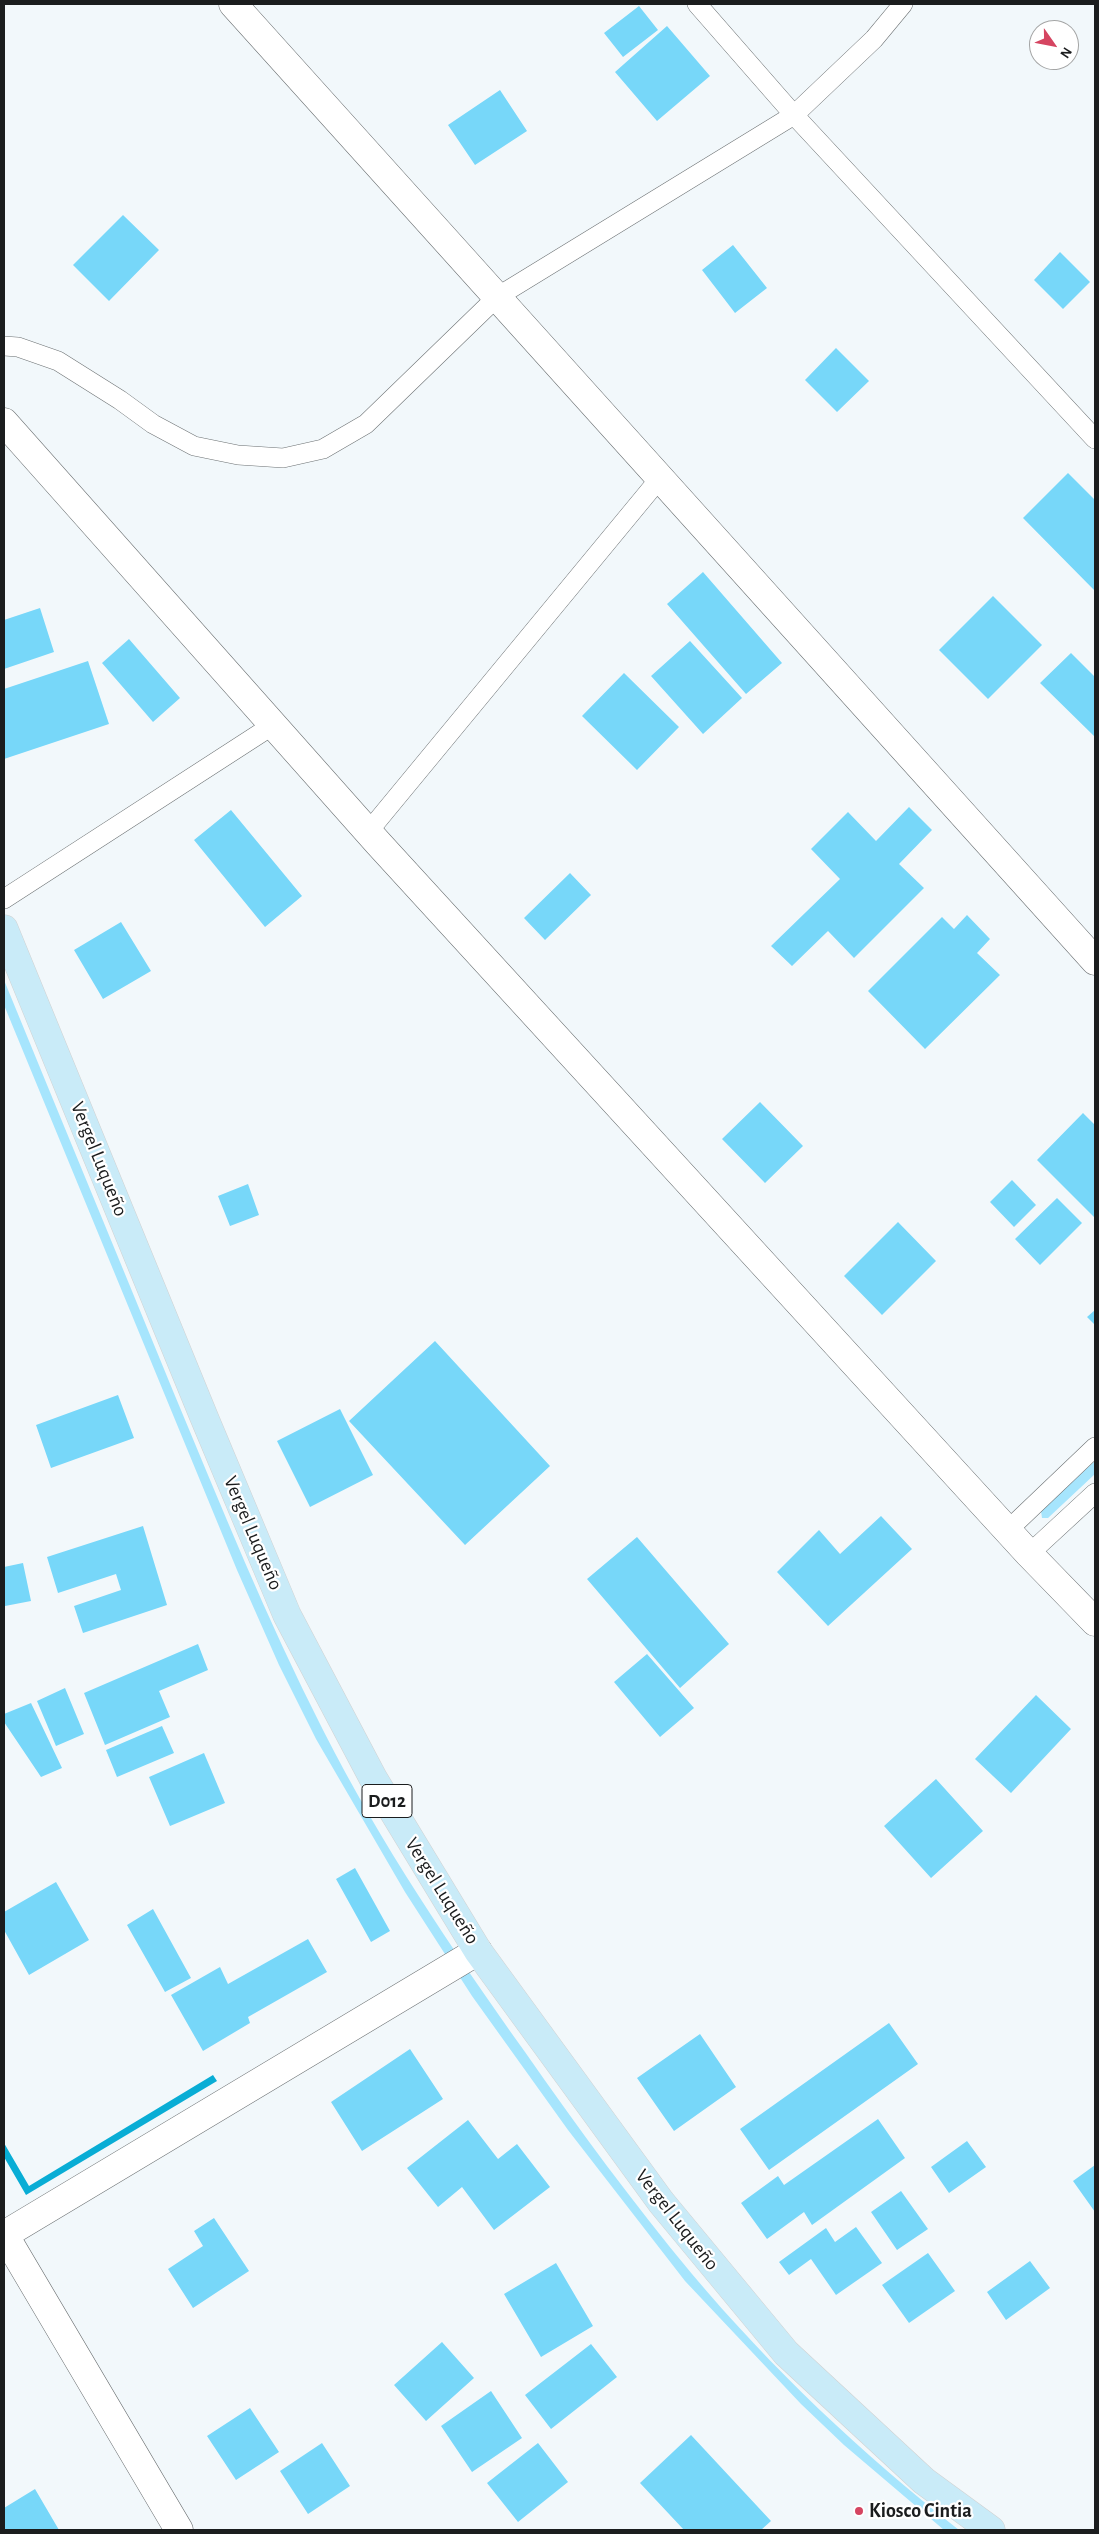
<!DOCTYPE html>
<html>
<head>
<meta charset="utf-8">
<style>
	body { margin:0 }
	#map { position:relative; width:1099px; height:2534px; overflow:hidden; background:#f2f8fb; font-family:"Alegreya Sans",sans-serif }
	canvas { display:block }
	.frame { position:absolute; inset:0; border:5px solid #1b1d1e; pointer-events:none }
	.north { position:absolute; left:1029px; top:20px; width:50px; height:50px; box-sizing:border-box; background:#fff; border:1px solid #a4a5a5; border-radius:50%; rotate:123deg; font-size:14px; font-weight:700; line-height:20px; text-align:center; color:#1b1d1e }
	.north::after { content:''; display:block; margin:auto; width:18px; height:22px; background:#d54561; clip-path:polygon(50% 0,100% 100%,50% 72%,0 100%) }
</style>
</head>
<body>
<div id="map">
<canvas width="1099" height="2534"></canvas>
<div class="frame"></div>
<div class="north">N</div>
</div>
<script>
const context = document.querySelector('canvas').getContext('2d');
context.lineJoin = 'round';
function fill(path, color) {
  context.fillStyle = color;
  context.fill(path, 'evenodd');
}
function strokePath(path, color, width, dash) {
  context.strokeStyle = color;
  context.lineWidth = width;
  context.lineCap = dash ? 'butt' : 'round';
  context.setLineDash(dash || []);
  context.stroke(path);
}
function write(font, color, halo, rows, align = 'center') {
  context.font = font + ' "Alegreya Sans",sans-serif';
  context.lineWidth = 4.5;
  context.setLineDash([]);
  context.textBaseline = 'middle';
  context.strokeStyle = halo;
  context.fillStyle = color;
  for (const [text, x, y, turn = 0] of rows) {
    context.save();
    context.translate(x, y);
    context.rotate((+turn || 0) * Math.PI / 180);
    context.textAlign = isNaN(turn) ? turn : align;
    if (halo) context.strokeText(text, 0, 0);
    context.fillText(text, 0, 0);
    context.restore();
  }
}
fill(new Path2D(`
	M4,980C60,1117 117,1254 173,1391C221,1506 267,1620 323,1730C380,1843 452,1949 525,2052C578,2128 633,2203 692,2274C771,2368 863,2455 959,2530H944L844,2445L801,2404L685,2281L568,2130L472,1996L405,1892L316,1739L279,1665L237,1570L4,1005Z
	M1095,1461V1474L1048,1518H1042L1041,1511Z`), '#a6e5fd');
fill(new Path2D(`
	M213,2075L217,2081L26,2195L4,2157V2143L29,2186Z`), '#09add5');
fill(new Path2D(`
	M639,6L658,30L623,57L604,33Z
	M667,26L710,76L657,121L615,72Z
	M500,90L527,131L475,165L448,125Z
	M123,215L159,250L109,301L73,265Z
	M733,245L767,288L735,313L702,270Z
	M1060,252L1090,282L1063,309L1034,280Z
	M836,348L869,381L837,412L805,380Z
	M1068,473L1095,500V591L1023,518Z
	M703,572L782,663L746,694L667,604Z
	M993,596L1042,645L988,699L939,650Z
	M40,608L54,652L4,669V620Z
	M129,639L180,698L153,722L102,663Z
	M690,641L742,698L703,734L651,676Z
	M1071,653L1095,677V737L1040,683Z
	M88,661L109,724L4,759V689Z
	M624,673L679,727L637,770L582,716Z
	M909,807L932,830L899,864L924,888L854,958L828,931L792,966L771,946L840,879L811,849L848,812L876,841Z
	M231,810L302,896L265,927L194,840Z
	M570,873L591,895L545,940L524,918Z
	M967,915L990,939L977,953L1000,975L925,1049L868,991L942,917L954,929Z
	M121,922L151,971L103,999L74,950Z
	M760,1102L803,1146L765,1183L722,1139Z
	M1083,1113L1095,1125L1094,1217L1037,1160Z
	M1012,1180L1036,1205L1014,1227L990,1202Z
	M248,1184L259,1215L230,1226L218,1196Z
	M1057,1198L1082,1223L1040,1265L1015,1239Z
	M898,1222L936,1261L882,1315L844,1276Z
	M1095,1310V1325L1087,1317Z
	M435,1341L550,1466L465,1545L349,1421Z
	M118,1395L134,1438L51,1468L36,1425Z
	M340,1409L373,1475L310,1507L277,1441Z
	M881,1516L912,1549L828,1626L777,1572L819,1530L840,1554Z
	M143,1526L167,1605L83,1633L74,1606L121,1590L116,1574L58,1593L47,1557Z
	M637,1537L729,1644L680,1688L587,1579Z
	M23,1563L31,1601L5,1606L4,1567Z
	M198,1644L208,1670L159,1691L170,1717L105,1745L84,1693Z
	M647,1654L694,1708L660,1737L614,1682Z
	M65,1688L84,1734L56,1746L37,1701Z
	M1036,1695L1071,1729L1011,1793L975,1759Z
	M31,1703L62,1768L41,1777L4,1722V1714Z
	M162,1726L174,1753L117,1777L106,1750Z
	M204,1753L225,1803L170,1826L149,1777Z
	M936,1779L983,1831L931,1878L884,1826Z
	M355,1868L390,1931L371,1942L336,1879Z
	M56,1882L89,1940L29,1975L4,1930V1912Z
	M153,1909L191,1978L165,1992L127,1925Z
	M308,1939L327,1972L248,2017L250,2023L203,2051L171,1995L220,1967L228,1984Z
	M889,2023L918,2064L769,2170L740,2129Z
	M700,2034L736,2087L674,2131L637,2078Z
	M410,2049L443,2099L362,2151L331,2102Z
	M878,2119L905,2158L812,2225L804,2212L767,2239L741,2203L778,2176L784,2185Z
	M468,2120L498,2159L517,2144L550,2187L494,2230L462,2187L438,2207L407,2168Z
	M967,2141L986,2167L949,2193L931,2167Z
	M1095,2165V2212L1073,2181Z
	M901,2191L928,2229L897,2250L871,2212Z
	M214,2218L249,2271L193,2308L168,2269L203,2246L194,2231Z
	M856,2227L882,2263L836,2295L811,2259L789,2275L779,2262L826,2228L835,2242Z
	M928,2253L955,2291L909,2323L882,2285Z
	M1030,2261L1050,2288L1006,2320L987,2292Z
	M556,2263L593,2326L541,2357L504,2294Z
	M442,2342L474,2378L426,2421L394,2385Z
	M591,2344L617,2377L551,2429L525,2395Z
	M491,2391L522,2438L472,2472L441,2426Z
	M250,2408L279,2452L236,2480L207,2436Z
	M691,2435L771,2521L761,2530H684L640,2483Z
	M322,2443L350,2486L308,2514L280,2471Z
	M538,2443L568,2482L518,2522L487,2483Z
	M35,2489L59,2530H4V2508Z`), '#77d7f9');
const service = new Path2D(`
	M697,4L794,115L1095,439
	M4,346L18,347L58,361L120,400L153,424L194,446L238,455L283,458L323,449L366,424L497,297L794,115L874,39L903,4
	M368,832L660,478
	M4,899L273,725
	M1008,1530L1095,1447
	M1029,1554L1095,1493`);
const minor = new Path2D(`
	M233,4L1095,961
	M4,422L378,843L1029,1554L1095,1622
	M4,2234L179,2530
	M4,2235L478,1951`);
const primary = new Path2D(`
	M4,929L204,1417L287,1615L373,1778L478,1951L661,2202L786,2353L924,2481L991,2530`);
strokePath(service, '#6c7173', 20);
strokePath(minor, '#6c7173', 29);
strokePath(primary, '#d1d2d2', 29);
strokePath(service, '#fff', 19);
strokePath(minor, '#fff', 28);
strokePath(primary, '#c9ebf8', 28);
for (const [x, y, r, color] of [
	[859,2511,5,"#d54561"]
]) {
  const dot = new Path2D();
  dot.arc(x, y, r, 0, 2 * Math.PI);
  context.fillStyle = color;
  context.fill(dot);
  strokePath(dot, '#fff', 2);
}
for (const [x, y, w] of [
	[387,1801,50]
]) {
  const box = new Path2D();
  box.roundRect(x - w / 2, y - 16.5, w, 33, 4);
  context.fillStyle = '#fff';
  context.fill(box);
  strokePath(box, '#1b1d1e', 1);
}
write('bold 19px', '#1b1d1e', null, [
	["D012",387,1801]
]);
write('20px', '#1b1d1e', '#fff', [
	["Vergel Luqueño",99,1159,68],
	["Vergel Luqueño",253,1533,67],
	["Vergel Luqueño",442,1891,58],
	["Vergel Luqueño",677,2220,52]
]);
write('bold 20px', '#1b1d1e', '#fff', [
	["Kiosco Cintia",869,2511]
], 'left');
</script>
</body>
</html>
